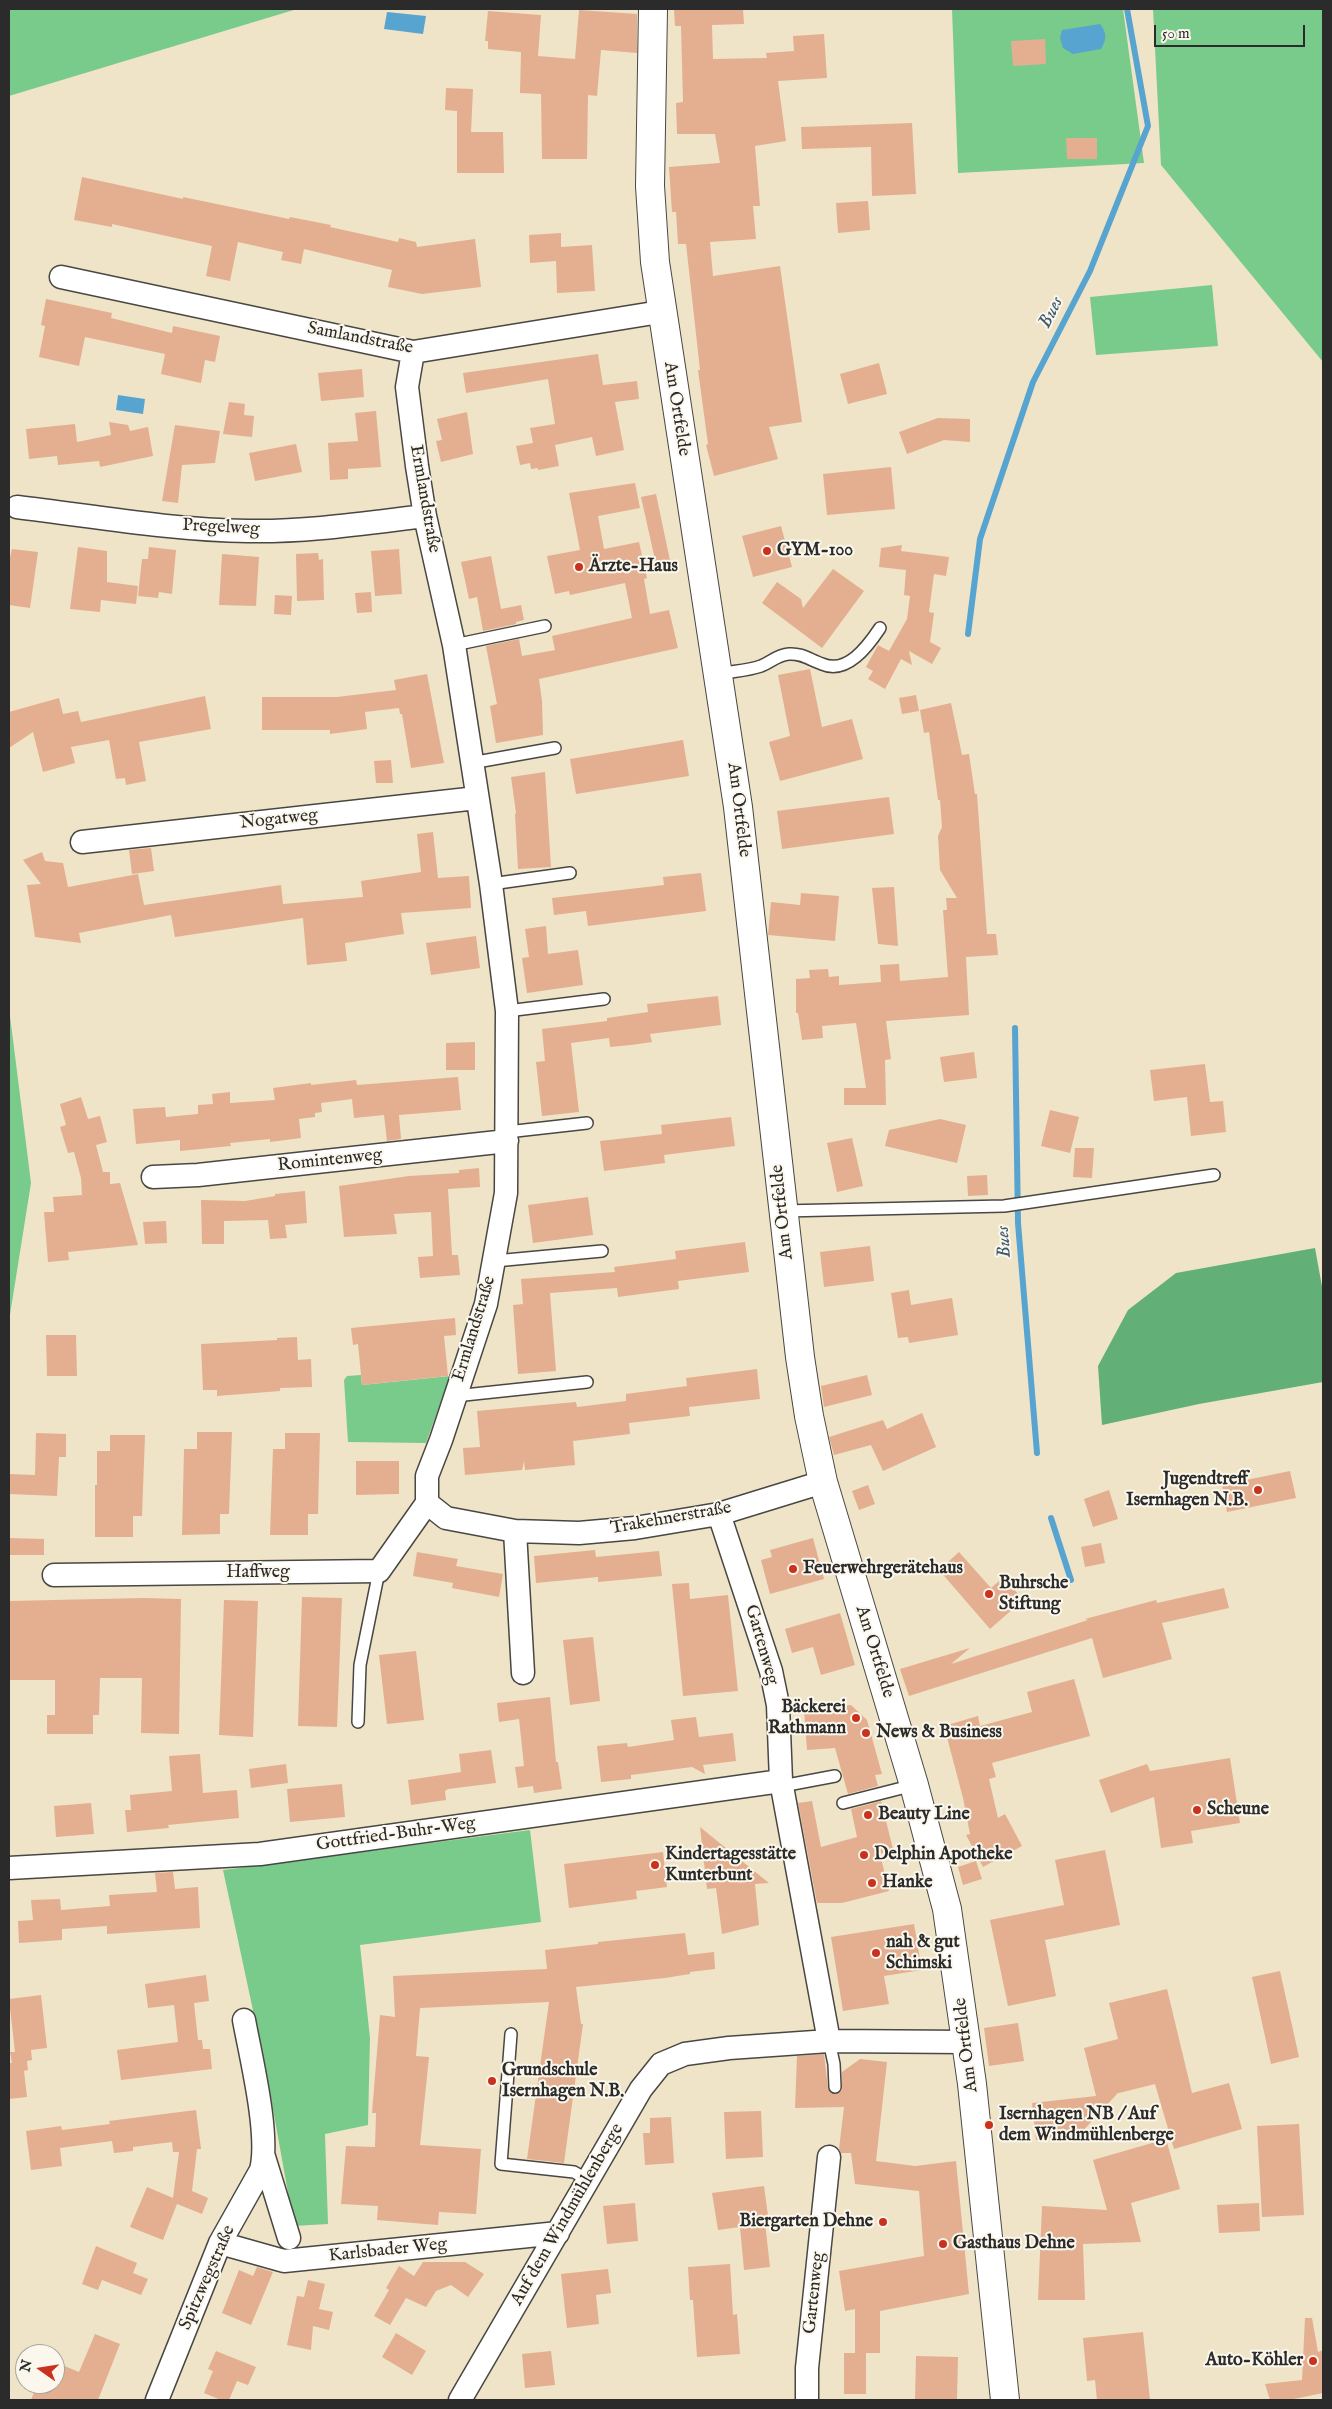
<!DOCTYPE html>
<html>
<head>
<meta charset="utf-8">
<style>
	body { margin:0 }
	#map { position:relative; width:1332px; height:2409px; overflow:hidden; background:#efe4c7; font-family:"IM FELL English",serif }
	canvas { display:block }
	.frame { position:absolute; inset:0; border:10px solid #2b2b2b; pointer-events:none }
	.north { position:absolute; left:15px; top:2344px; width:50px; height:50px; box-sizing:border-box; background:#fbf7ec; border:1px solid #a8a59f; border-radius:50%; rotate:283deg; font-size:14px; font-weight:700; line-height:20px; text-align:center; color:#2b2b2b }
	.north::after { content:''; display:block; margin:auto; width:18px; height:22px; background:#c8321e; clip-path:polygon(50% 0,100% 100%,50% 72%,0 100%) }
	.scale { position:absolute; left:1154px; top:25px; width:151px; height:22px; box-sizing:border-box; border:2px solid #2b2b2b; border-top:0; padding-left:6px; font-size:15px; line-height:18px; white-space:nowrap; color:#2b2b2b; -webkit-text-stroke:4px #fbf7ec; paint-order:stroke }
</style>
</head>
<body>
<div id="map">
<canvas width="1332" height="2409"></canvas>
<div class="frame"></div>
<div class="north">N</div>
<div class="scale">50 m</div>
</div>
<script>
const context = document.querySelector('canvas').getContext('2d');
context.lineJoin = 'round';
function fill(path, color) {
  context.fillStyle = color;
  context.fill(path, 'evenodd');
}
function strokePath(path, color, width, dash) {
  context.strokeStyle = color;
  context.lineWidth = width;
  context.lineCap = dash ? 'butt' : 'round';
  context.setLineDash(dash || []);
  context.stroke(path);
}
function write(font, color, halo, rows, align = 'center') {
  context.font = font + ' "IM FELL English",serif';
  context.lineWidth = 4;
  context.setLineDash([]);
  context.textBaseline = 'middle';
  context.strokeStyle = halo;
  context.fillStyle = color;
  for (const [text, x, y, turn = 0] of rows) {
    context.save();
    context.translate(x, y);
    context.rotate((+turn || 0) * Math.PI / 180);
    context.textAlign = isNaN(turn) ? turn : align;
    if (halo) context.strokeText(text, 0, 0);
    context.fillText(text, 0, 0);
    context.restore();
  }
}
fill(new Path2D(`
	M9,9H297L9,96Z
	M952,9H1123L1144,163L958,173Z
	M1153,9H1323V362L1161,165Z
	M1212,285L1218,346L1096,355L1090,297Z
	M9,1008L31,1183L9,1321Z
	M361,1375L362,1385L450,1376L426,1443L348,1442L344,1380L347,1376Z
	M530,1830L541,1922L360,1945L370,2038L368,2125L325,2134L328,2224L294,2226L267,2076L223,1870Z`), '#79cb8c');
fill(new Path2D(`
	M1315,1248L1323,1292V1382L1199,1404L1102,1425L1098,1366L1128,1310L1176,1273Z`), '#62af78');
fill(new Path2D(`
	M387,12L426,16L423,34L384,29Z
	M1100,24C1107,33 1107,39 1101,49L1073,54L1063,48L1060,38L1062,30Z
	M118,395L145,399L143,414L116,410Z`), '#57a4d0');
strokePath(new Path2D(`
	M968,634L980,539L1033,382L1090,271L1148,126L1127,9
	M1015,1028L1018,1223L1037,1453
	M1051,1518L1071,1580`), '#57a4d0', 6);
fill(new Path2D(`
	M674,9H743L744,24L712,25L713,59L767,58L766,53L794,51L793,36L824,34L827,78L778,81L786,141L755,146L760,206H753L756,239L710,242L713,276L780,266L802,422L769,427L778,459L714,476L706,445L708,444L698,370H700L686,244H678L676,212H672L669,167L720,163L715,134H677L676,103L683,102L681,26H675Z
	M579,10L637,14V53L601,50L597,96L588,95L587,159H542L541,94L520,93L521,52L488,49V41H485L488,11L541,15L538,56L575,59Z
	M1045,39L1046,64L1013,66L1011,41Z
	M446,88L473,89L471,132H503L504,173H457V111L445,110Z
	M912,123L916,194L872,196L871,147L802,149L801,127Z
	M1066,138H1097V159H1067Z
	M82,177L183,199V197L289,219L290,217L331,225L330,227L398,242L399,238L416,242L417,247L475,239L481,287L422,294L388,287L392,270L304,249L301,264L281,260L283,252L238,242L230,281L206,276L212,246L112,224V227L74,220Z
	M868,201L870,230L838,233L836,203Z
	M561,233V247L592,245L595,291L557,293L556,261L530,263L529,235Z
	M46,299L112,313L111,318L172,333L173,326L220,336L215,362L205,360L201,383L161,374L165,354L85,337L79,366L39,357L45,326L41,325Z
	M598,354L603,385L637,381L639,399L615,402L624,450L596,456L592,437L555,445L559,466L538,470V468L531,469L530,463L520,465L516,446L533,443L530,428L555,424L548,379L466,393L463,373Z
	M879,363L887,394L848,404L840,374Z
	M362,369L364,397L321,401L318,373Z
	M229,402L245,404L244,415L254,416L252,437L223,434Z
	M376,411L381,467L348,469V479L330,480L328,443L358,441L355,413Z
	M467,412L473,454L441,462L436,441L442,440L437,419Z
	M938,418L970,419V442L944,440L907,454L899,432Z
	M109,422L128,425L130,431L148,427L153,456L100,467L99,461L58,465L57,456L29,459L26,429L75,424L77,442L111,435Z
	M175,425L220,431L215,463L182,465L178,503L162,501Z
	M296,444L302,472L255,481L249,453Z
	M891,467L895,509L827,515L823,474Z
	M635,483L640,508L598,516L604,549L639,542L647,578L644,579L650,614L669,610L678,648L539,679L542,701L543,735L496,743L490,706L497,704L486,646L519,639L522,656L555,650L552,636L632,618L625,583L570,595L569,591L555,594L547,556L580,550L569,493Z
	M656,494L672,570L658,573L641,497Z
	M781,526L792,567L753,577L742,536Z
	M902,545L901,551L949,557L946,576L934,574L929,612L934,613L930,642L941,648L932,664L909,651L912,665L901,659L885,689L868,679L873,671L866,667L878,645L889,651L907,619L910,596L904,595L906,570L879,567L881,548Z
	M78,547L107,551V582L138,586L136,604L101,600L100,612L70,609Z
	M149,547L176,550L172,594L159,592L158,598L138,596L142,559H148Z
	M12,549L38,552L30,608L9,605V562Z
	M399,549L402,594L375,596L371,551Z
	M318,553L319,560L323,559L324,600L297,601L296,554Z
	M222,554L259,557L256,606L219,605Z
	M491,556L501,609L521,605L524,620L516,622V624L483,631L477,597L469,599L461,562Z
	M833,569L864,591L822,648L762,603L777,582L801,599L803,608Z
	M371,592L372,612L357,613L355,593Z
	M275,595L292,596L291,615L274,614Z
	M810,669L822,727L852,719L863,759L780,781L769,742L790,736L778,675Z
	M427,674L444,763L411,768L402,714H400L399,708L365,712L367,729L330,734V730H262V697H337L396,690L394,680Z
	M916,695L919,711L902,714L899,698Z
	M205,696L211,729L139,742L146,781L126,785L125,778L116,779L109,740L71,747L75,763L43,772L33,732L9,748V712L59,698L63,714L78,711L81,722Z
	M951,703L962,755L969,754L975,794H977L987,934H996L998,955L966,957L969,1015L886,1021L891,1059L885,1060L886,1105H844V1088H866L856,1023L822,1026L823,1038L802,1040L798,1013H796V979L810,978L809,970L828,969L829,977L839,976V985L881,982L880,965L899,964L900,981L948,977L943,910H947L946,898H957L940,870L938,836L942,827L940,800H938L929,732L924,733L920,710Z
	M683,740L689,776L576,794L570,759Z
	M391,760L393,783H376L374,761Z
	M545,772L551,867L518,869L515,814L516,813L511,777Z
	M889,797L894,834L782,849L777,811Z
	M433,832L438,878L469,876L471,908L401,913L404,934L345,943L347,961L307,965L303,918L175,937L171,915L79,933L81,943L35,937L27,885L41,884L23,860L42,852L45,861L63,863L68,887L138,874L144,905L281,885L283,904L363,897L361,881L421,872L417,834Z
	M151,848L154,871L132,874L129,850Z
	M701,873L706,911L588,926L586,911L554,915L552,898L664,885L663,877Z
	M894,887L898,946L878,944L872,888Z
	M801,893L839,896L835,941L768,935L771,902L800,905Z
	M546,926L548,954L578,950L583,985L527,993L522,958L529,957L525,929Z
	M476,936L480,968L431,975L426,943Z
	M718,996L721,1025L650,1034L652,1042L631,1045L610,1047L609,1038L571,1043L579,1112L542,1116L536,1062L545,1061L542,1029L607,1021V1018L648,1012L647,1004Z
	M475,1042V1070H446V1043Z
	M974,1052L977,1078L944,1082L940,1057Z
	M1205,1064L1210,1102L1223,1101L1226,1132L1191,1136L1187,1097L1154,1101L1150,1070Z
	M458,1077L461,1110L399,1115L401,1139L387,1141L384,1115L354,1118L352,1099L321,1103L322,1112L315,1113V1117L299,1119L301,1138L270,1142V1139L230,1143L231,1146L180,1151V1140L136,1144L133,1109L165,1107L166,1117L198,1114V1105L213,1104L212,1094L230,1092V1103L275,1100L273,1088L311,1083V1085L356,1080L357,1085Z
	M81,1097L88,1119L100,1116L107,1142L96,1145L103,1172H110V1184L120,1183L138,1245L68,1252L69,1260L48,1262L44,1212H54L53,1197L82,1195L81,1178L74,1152L68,1153L60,1127L66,1125L60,1104Z
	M1050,1110L1079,1117L1070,1153L1041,1146Z
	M731,1117L735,1146L664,1155L665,1163L604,1171L600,1141L662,1134L661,1125Z
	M940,1119L966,1125L957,1163L885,1146L889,1130Z
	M852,1138L863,1186L837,1192L827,1143Z
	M1075,1148H1094L1092,1178L1073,1177Z
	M479,1168L480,1187L448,1189L452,1255H458L460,1275L420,1278L418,1257L433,1256L431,1212L394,1214L397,1234L344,1237L339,1186L409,1176L459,1173V1170Z
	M987,1175L988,1195L968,1196L967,1176Z
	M305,1191L307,1223L285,1225L287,1238L270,1239L268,1220L224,1221V1244H202L201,1200L245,1201L275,1196V1194Z
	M588,1197L593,1235L533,1243L528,1205Z
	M166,1221L167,1243L145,1244L143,1222Z
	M745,1242L749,1272L678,1281L679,1289L618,1297L617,1288L550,1293L556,1371L518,1374L513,1305L523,1304L521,1279L615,1272L614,1267L676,1259L675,1251Z
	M870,1246L874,1281L824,1287L820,1252Z
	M909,1290L911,1305L952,1298L958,1335L909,1343L908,1337L898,1338L891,1293Z
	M455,1318L456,1335L444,1336L448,1376L362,1385L358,1344L353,1345L351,1328Z
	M46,1335H76L77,1376H47Z
	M297,1337L298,1360L311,1359L312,1387L280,1388V1391L217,1396V1390H203L201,1344L277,1340V1338Z
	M757,1369L760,1399L689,1407L690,1416L629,1423L630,1434L573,1441L575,1465L525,1470L524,1461L522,1470L465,1475L463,1448L480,1447L477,1411L576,1402L577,1407L626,1401V1394L687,1386L686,1378Z
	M867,1375L872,1395L824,1407L821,1386Z
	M922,1413L936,1447L883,1471L871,1445L834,1455L829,1437L883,1420L887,1429Z
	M197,1432H232L229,1514H220V1534L182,1535L184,1449H197Z
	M36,1433L66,1434V1457H59L57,1496L9,1494V1474L35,1475Z
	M285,1433H320L318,1514H308V1535H270L273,1449H285Z
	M110,1435H145L142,1516H133V1537H95V1485H97V1451H110Z
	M356,1461H399V1494L356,1495Z
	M1290,1471L1296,1498L1227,1512L1222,1485Z
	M868,1485L875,1504L859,1510L852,1491Z
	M1109,1490L1118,1519L1093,1527L1084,1499Z
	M9,1538L44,1539V1555H9Z
	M813,1538L824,1579L770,1594L761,1560L772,1557L770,1550Z
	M1101,1543L1105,1563L1085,1567L1081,1547Z
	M595,1550L596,1557L659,1551L662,1576L598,1582V1577L536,1583L534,1556Z
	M417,1552L458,1559L456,1566L503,1574L499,1597L452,1588L453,1583L413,1576Z
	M959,1552L991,1588L1004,1577L1023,1600L990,1629L939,1570Z
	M689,1583L690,1599L728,1595L738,1691L683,1696L672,1584Z
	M1224,1588L1229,1608L1162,1623L1172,1659L1103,1678L1092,1638L909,1696L900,1669L970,1648L951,1664L1088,1620L1085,1619L1156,1600L1157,1603Z
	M302,1597L342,1598L337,1727L298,1726Z
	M144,1598L181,1599L179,1734L141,1733L142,1678H100L99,1715H93V1734H47V1715H55V1680H9V1601Z
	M224,1600L258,1601L253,1737L219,1735Z
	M840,1613L855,1665L821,1675L813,1647L792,1653L785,1629Z
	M593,1637L600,1701L570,1705L563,1640Z
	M416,1651L424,1720L387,1724L379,1655Z
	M1074,1679L1090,1736L992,1763L996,1777L989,1779L998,1818L1005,1814L1022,1846L983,1867L966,1835L970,1834L963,1798L944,1726L978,1716L980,1726L1032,1712L1027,1692Z
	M550,1697L556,1762H558L562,1789L534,1793L533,1786L518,1788L515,1767L524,1766L519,1719L499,1722L497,1703Z
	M851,1705L867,1720L882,1774L875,1775L878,1786L848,1794L835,1748L807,1750L804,1709Z
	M696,1717L699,1737L733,1733L736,1761L703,1765L705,1774L692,1767L631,1775V1779L601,1782L597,1746L627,1743L628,1747L674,1740L671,1720Z
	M491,1750L496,1783L448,1789L445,1791L446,1800L411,1805L408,1780L461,1772L459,1754Z
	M200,1754L203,1793L237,1790L239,1818L168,1825L169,1828L127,1832L125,1810H131L130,1795L172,1791L169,1756Z
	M1230,1758L1240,1823L1191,1831L1193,1843L1161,1848L1154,1797L1111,1813L1099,1780L1147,1764L1150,1771Z
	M286,1764L288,1783L251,1788L249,1769Z
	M342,1784L345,1817L290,1822L287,1789Z
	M812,1801L821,1847L857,1837L851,1809L881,1801L893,1849L880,1854L889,1891L842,1903H817L798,1803Z
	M91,1803L94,1834L56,1837L54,1806Z
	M700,1827L769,1883L755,1884L759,1925L722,1934L716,1888L707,1889Z
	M1105,1850L1120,1925L1045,1940L1056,1996L1008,2006L990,1920L1064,1905L1055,1860Z
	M663,1852L667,1887L636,1891L637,1899L569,1908L564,1864Z
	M976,1861L982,1879L963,1885L958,1867Z
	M173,1872L175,1889L198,1887L200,1928L107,1934V1926L62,1929V1940L19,1943L18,1921L33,1920L31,1900L60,1899L61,1910L110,1906L109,1895L157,1892L155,1873Z
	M914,1924L922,1970L884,1976L889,2004L843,2011L831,1937Z
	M685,1933L688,1955L714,1952L715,1969L690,1972V1974L665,1978L576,1987L581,2024H583L564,2163L527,2159L549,2002L420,2008L416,2056L429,2057L420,2145L481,2149L476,2214L439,2212L438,2225L377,2220L378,2206L341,2204L346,2146L375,2147L376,2113H372L380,2015L395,2017L393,1976L547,1969L545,1950L598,1944V1942Z
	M1280,1971L1299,2057L1271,2064L1252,1977Z
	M206,1975L209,2001L194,2003L198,2040H202L203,2049H210L212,2069L121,2080L117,2050L178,2042L174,2005L148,2008L145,1984Z
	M1167,1989L1192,2093L1229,2083L1242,2129L1174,2149L1155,2084L1115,2094H1117L1079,2135L1036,2140L1032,2103L1096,2096L1084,2048L1118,2039L1109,2003Z
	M41,1995L47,2048L31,2050L32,2060L27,2061L28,2070L24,2071L27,2097L9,2099V2063H12L10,2052H15L9,1999Z
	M1018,2023L1024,2061L989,2066L984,2028Z
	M824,2054L828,2088L831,2093L835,2094L842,2090V2072L860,2059L887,2062L876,2161L915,2166L956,2161L969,2294L880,2311V2353H866V2394H844V2353H855V2309L845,2311L839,2271L924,2256L919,2191L855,2184L851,2153H841L839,2149L844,2107L795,2108L797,2056Z
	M196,2110L201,2149H197L192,2191L208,2198L202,2214L177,2204L163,2240L130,2227L147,2187L173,2198L179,2152H173L172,2142L133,2147V2151L114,2153L112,2141L60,2148L62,2166L31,2170L26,2131L61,2126L62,2130L110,2124L109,2121Z
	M761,2111L763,2157L726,2159L724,2112Z
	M671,2117L674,2163L645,2165L643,2133H650V2118Z
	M1299,2124L1304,2215L1262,2217L1257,2126Z
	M1166,2139L1180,2189L1131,2203L1141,2242L1083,2244L1085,2300H1038L1042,2206L1107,2210L1093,2160Z
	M764,2186L769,2223H765L770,2267L744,2270L740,2227L718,2230L712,2193Z
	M635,2203L638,2241L607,2244L603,2206Z
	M1259,2203L1260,2231L1219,2233L1217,2205Z
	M96,2246L137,2263L133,2273L148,2279L141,2295L102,2280L98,2290L82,2284Z
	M423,2262H465L484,2274L468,2297L451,2285L436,2291L426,2307L406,2298L390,2325L374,2316L389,2290L386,2288L399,2266L414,2276Z
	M730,2264L733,2315L737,2314L740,2354L697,2357L693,2300H690L688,2267Z
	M257,2267L273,2272L251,2325L222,2313L239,2270L253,2276Z
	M608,2269L611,2293L596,2295L599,2324L567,2328L561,2274Z
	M308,2280L325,2284L319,2309L333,2312L329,2330L313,2326L311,2350L287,2345L297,2296L304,2297Z
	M1305,2318H1312L1318,2352L1323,2350V2393L1289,2400H1270L1265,2384L1302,2380Z
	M1143,2332L1150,2400H1097L1095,2380L1087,2381L1083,2338Z
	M396,2333L426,2351L412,2375L382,2357Z
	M95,2334L120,2344L98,2400H31L35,2390L31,2388L33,2384H55V2362L79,2372Z
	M216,2351L256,2367L248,2385L237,2381L229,2400H221L204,2393L213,2371L208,2369Z
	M551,2351L555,2385L525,2388L522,2354Z
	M916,2356L958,2357L957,2400H915Z`), '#e3af90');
const service = new Path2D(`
	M454,645L545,626
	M718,674C732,671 747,671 761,666C771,662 777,655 789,654C802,653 810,660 822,664C847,675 868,646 880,628
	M471,763L555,748
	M491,884L570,873
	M507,1011L604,999
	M507,1132L587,1123
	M783,1211L1004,1206L1214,1175
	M495,1261L602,1251
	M455,1396L587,1382
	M358,1722L360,1665L379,1571
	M782,1786L835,1776
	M843,1803L914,1785
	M511,2034L501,2164L574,2172L588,2180
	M829,2041L834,2064L835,2087`);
const minor = new Path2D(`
	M61,277L413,352L660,312
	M413,352L407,387L417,466L425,516L454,645L491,884L507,1011L506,1193L486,1304L441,1440L427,1476V1503
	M17,507C93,516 171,530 248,531C308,532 366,523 425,516
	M82,842L477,798
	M153,1177L198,1175L507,1141
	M427,1503L446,1518L515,1531L579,1533L635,1528L719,1514L823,1482
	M719,1514L771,1671L778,1705L781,1781L829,2041
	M515,1531L523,1673
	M54,1575L379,1571L427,1503
	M9,1868L260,1854L781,1781
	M264,2157L289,2238
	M220,2243L284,2261L558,2233
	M157,2400L220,2243L261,2170C270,2135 251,2058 244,2020
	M460,2400L641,2089L661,2064L685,2054L729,2048L829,2041L966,2042
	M807,2400V2368L829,2157`);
const secondary = new Path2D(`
	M653,9L650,186L655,262L738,807L800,1357L809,1416L823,1482L914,1785L947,1909L972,2084L1005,2400`);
strokePath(service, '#484742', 14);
strokePath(minor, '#484742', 25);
strokePath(secondary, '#484742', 30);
strokePath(service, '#fff', 11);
strokePath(minor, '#fff', 22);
strokePath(secondary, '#fff', 28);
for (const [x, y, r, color] of [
	[767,551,5,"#c8321e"],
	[579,567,5,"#c8321e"],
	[1258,1490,5,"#c8321e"],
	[793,1569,5,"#c8321e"],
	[989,1594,5,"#c8321e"],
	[856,1718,5,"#c8321e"],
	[866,1733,5,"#c8321e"],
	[1197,1810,5,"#c8321e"],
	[868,1815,5,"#c8321e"],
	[864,1855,5,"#c8321e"],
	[655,1865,5,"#c8321e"],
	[872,1883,5,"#c8321e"],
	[876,1953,5,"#c8321e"],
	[492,2081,5,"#c8321e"],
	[989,2125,5,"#c8321e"],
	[883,2222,5,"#c8321e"],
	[943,2244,5,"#c8321e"],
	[1313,2361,5,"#c8321e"]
]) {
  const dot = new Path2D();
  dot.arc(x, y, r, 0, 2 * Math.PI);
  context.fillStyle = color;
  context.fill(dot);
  strokePath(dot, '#fbf7ec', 2);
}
write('18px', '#2b2b2b', '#fbf7ec', [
	["Samlandstraße",360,339,11],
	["Am Ortfelde",676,409,81],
	["Ermlandstraße",424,499,80],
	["Pregelweg",221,528,3],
	["Am Ortfelde",738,810,83],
	["Nogatweg",279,820,-6],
	["Romintenweg",330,1161,-6],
	["Am Ortfelde",783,1212,-96],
	["Ermlandstraße",475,1329,-73],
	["Trakehnerstraße",671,1519,-10],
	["Haffweg",258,1573],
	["Gartenweg",761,1645,74],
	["Am Ortfelde",874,1652,73],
	["Gottfried-Buhr-Weg",396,1835,-8],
	["Am Ortfelde",967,2045,-97],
	["Auf dem Windmühlenberge",568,2215,-60],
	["Karlsbader Weg",388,2251,-6],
	["Spitzwegstraße",208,2278,-66],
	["Gartenweg",815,2293,-84]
]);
write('bold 18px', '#2b2b2b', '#fbf7ec', [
	["GYM-100",777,551],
	["Ärzte-Haus",589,567],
	["Jugendtreff",1248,1480,"right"],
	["Isernhagen N.B.",1248,1501,"right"],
	["Feuerwehrgerätehaus",803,1569],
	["Buhrsche",999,1584],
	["Stiftung",999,1605],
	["Bäckerei",846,1708,"right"],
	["Rathmann",846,1729,"right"],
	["News & Business",876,1733],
	["Scheune",1207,1810],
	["Beauty Line",878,1815],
	["Kindertagesstätte",665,1855],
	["Kunterbunt",665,1876],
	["Delphin Apotheke",874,1855],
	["Hanke",882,1883],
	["nah & gut",886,1943],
	["Schimski",886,1964],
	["Grundschule",502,2071],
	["Isernhagen N.B.",502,2092],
	["Isernhagen NB / Auf",999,2115],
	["dem Windmühlenberge",999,2136],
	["Biergarten Dehne",873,2222,"right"],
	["Gasthaus Dehne",953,2244],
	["Auto-Köhler",1303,2361,"right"]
], 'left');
write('italic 19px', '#3d5b6d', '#fbf7ec', [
	["Bues",1052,313,-63],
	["Bues",1005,1242,-94]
]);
</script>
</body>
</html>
